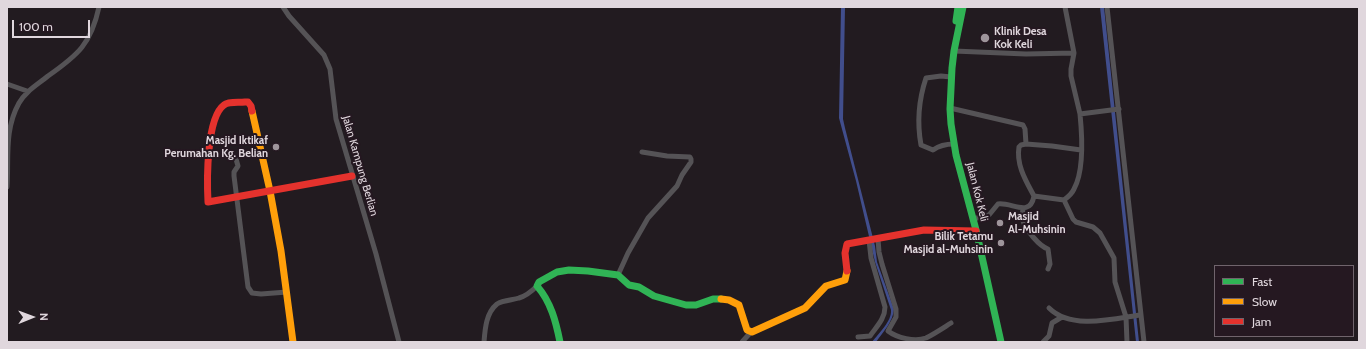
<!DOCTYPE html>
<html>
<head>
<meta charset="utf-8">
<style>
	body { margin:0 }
	#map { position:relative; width:1366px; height:349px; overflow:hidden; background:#221b20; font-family:Cabin,sans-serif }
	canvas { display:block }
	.frame { position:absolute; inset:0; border:8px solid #e0d7dd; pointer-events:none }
	.legend { position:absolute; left:1214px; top:265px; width:140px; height:72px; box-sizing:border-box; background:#251821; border:1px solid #70646c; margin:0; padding:5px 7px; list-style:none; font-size:12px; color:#e0d7dd }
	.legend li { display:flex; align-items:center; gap:8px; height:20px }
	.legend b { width:20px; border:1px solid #70646c }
	.north { position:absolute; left:12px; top:297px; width:40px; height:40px; -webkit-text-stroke:3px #251821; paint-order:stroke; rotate:89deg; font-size:11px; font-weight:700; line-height:16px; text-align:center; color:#e0d7dd }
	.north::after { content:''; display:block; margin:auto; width:14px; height:18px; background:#e0d7dd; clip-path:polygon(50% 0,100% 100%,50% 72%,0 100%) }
	.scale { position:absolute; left:12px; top:20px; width:78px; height:18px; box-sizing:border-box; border:2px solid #e0d7dd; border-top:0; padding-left:5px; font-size:12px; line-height:14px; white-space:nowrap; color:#e0d7dd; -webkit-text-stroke:3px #251821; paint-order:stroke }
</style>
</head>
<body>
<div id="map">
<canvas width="1366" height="349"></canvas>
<div class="frame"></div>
<ul class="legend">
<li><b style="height:5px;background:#30b455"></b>Fast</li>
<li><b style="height:5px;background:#ff9f0a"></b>Slow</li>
<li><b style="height:5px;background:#e5322d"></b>Jam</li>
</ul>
<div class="north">N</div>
<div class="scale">100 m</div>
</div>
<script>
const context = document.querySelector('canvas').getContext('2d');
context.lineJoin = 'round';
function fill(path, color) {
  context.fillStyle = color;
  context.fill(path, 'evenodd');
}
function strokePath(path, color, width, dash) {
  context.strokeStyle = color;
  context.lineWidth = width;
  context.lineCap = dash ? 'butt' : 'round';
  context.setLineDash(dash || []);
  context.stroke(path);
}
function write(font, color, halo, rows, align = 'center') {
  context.font = font + ' Cabin,sans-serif';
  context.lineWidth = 4;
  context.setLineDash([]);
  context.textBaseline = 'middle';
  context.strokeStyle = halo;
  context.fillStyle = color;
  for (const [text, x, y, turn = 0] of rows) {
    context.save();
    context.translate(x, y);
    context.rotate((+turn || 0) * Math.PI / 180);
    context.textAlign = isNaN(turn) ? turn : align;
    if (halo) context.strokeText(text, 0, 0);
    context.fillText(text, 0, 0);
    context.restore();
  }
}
fill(new Path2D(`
	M841,7H845L843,119L845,128L875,246L877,262L894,309C893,322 883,332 876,342H872C879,333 892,321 891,310L875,262L856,181L839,118Z
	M1100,7H1104L1139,342H1136Z`), '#414e8c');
strokePath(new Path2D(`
	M283,7L289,16L324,55L330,69L336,119L376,254L399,342
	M1065,7L1074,53L1071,69V76L1080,114L1119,109
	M1107,7L1144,342
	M954,51L1026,54L1074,53
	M951,77L941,76L926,78C919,99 917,123 921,145L933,150C940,145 946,144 954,144
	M7,84L27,91
	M950,108L1023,125L1025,129L1026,144L1052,146L1081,150
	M236,159L238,166L234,172V176L248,287L252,293L261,294L287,292
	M7,187C9,158 4,130 19,103C26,91 37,85 48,76C78,55 91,44 99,7
	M1034,196L1064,200
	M1064,200L1073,219L1076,222L1093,227L1100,233L1114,258L1115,282L1126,317L1127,342
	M1064,200C1068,197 1072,194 1074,189C1084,171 1082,134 1080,114
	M1023,208C1023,212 1021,217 1023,221C1026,230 1039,246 1048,249L1050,264L1048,269
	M973,219L989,215L998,204C1012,202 1030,218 1034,196C1026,181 1016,165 1019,147L1021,145L1026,144
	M878,239L879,252L882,264L896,309V317L888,331C897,338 915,342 926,338C934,334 943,328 951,323
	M618,275L628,253L648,218L677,186L682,175L691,162V159L690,157L667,156L642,152
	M1049,308C1071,330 1113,319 1140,315
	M858,337L870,336C876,327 885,319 885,307L871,258L869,240
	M484,342C485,329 486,313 497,304C503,300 513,300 519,298C526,296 532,291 537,286
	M742,342L751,332
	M1043,342L1049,336L1052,323L1062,317`), '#555356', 5);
strokePath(new Path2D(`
	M963,7L954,51L952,68L950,109L951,124L956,155L976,230L1001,342
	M956,21L958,7
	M560,342C556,322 551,302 537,286L539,282L557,272L569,270L588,271L618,275L629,285L639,287L654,296L686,305H696L713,299H721`), '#30b455', 7);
strokePath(new Path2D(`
	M252,111L270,191L281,251L293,342
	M721,299L729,300L739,305L747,330L752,332L805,308L826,286L845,280L847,271`), '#ff9f0a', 7);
strokePath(new Path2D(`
	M252,111L251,106L248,102H245C239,103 229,101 224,105C206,118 207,182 208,202L352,176
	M847,271L845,253L847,244L924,230L976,231`), '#e5322d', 7);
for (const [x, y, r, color] of [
	[985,38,5,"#9e959b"],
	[276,147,4,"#9e959b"],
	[1000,223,4,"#9e959b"],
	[1001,243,4,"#9e959b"]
]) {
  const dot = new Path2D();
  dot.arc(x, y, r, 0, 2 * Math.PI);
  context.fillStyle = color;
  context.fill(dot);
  strokePath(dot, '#251821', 1.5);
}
write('bold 11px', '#e0d7dd', '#251821', [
	["Klinik Desa",994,32],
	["Kok Keli",994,45],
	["Masjid Iktikaf",268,141,"right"],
	["Perumahan Kg. Belian",268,154,"right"],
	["Masjid",1008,217],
	["Al-Muhsinin",1008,230],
	["Bilik Tetamu",993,237,"right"],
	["Masjid al-Muhsinin",993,250,"right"]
], 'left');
write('11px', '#e0d7dd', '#251821', [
	["Jalan Kampung Berlian",360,166,74],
	["Jalan Kok Keli",977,192,76]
]);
</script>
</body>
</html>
